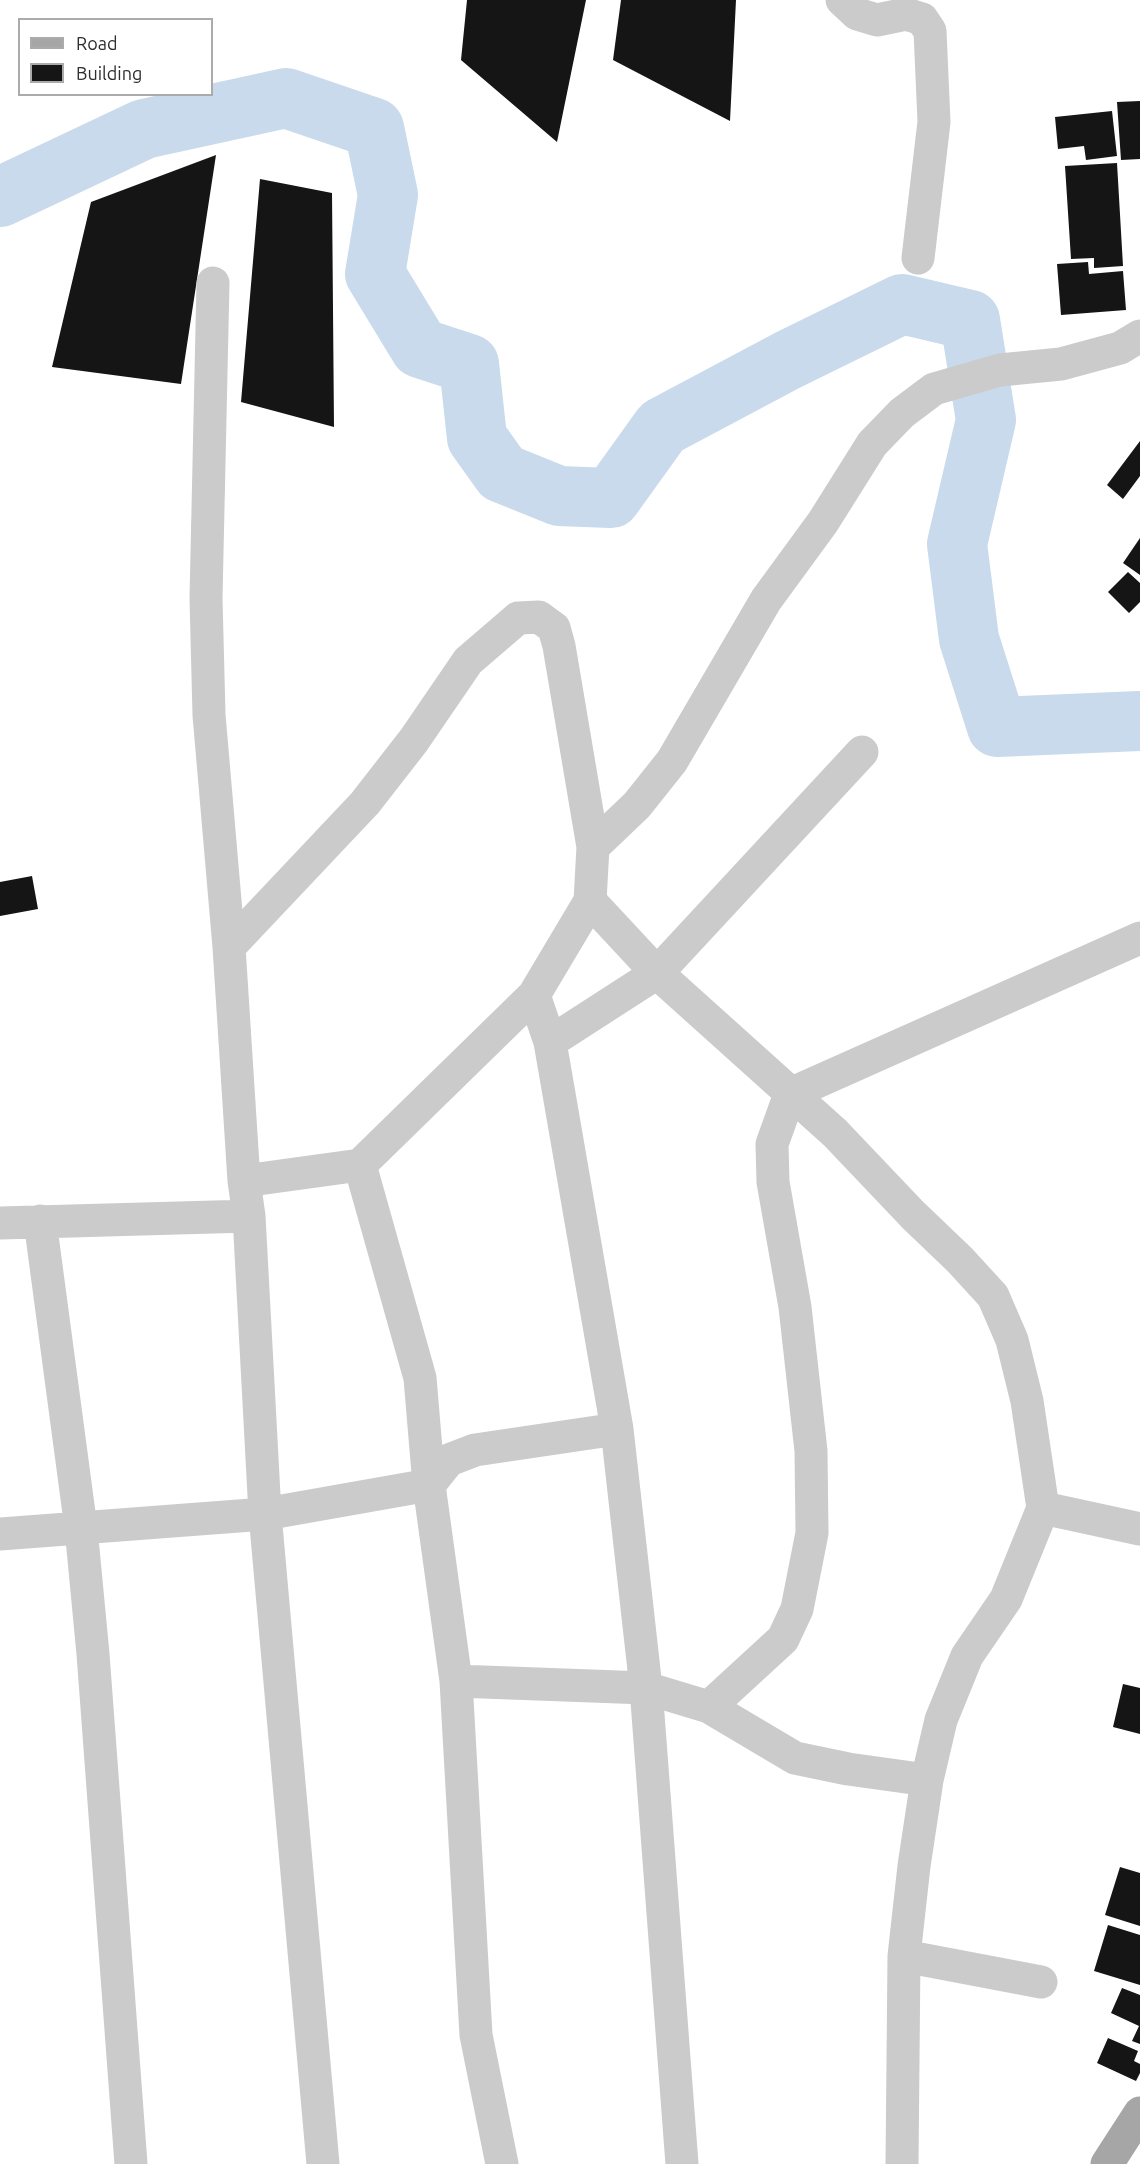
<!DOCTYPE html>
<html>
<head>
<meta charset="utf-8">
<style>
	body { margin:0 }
	#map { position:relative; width:1140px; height:2164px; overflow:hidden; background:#fff; font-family:Ubuntu,sans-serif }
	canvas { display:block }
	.legend { position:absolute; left:18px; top:18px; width:195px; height:78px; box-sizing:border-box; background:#fff; border:2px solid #ababab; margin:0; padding:8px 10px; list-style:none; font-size:18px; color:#2e2e2e }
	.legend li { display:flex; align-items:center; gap:12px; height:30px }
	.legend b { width:30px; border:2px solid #ababab }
</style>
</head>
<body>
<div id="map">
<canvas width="1140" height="2164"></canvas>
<ul class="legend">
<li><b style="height:8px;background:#a6a6a6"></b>Road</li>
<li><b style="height:16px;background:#151515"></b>Building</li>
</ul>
</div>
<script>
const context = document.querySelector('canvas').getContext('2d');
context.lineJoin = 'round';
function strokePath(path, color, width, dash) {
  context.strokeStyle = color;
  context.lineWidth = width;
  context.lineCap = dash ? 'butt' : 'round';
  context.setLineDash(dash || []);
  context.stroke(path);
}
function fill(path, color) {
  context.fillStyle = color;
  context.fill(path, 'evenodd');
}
strokePath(new Path2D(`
	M0,197L144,129L286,98L374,128L388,195L375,274L420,348L469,364L477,438L502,473L559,496L611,498L662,427L788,360L902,304L970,320L986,420L957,544L969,639L997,727L1140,721`), '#c8daec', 60);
fill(new Path2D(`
	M467,0H586L557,142L461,60Z
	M621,0H736L730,121L613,60Z
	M1140,101V159L1121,160L1117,102Z
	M1112,111L1117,156L1086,160L1084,146L1058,149L1055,117Z
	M216,155L181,384L52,367L91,202Z
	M1117,163L1123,266L1094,268V258L1071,259L1065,166Z
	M260,179L332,193L334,427L241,402Z
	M1088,262L1089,274L1123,271L1126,310L1061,315L1057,264Z
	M1140,441V476L1123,499L1107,485Z
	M1140,538V575L1123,563Z
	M1128,572L1140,583V602L1129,613L1108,592Z
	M32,876L38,909L0,916V882Z
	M1123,1684L1140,1688V1734L1113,1727Z
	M1120,1867L1140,1873V1926L1105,1915Z
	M1108,1925L1140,1935V1985L1094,1971Z
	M1122,1988L1140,1995V2044L1132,2041L1139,2026L1111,2013Z
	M1108,2038L1138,2051L1134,2061L1140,2064V2073L1136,2081L1097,2063Z`), '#151515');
strokePath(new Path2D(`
	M842,0L857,14L877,20L906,14L922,19L930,31L934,122L918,258
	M213,283L206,598L209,715L229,947L244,1181L249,1216L265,1514L323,2164
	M590,901L657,973L835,1133L913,1215L960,1260L993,1296L1012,1340L1027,1401L1043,1508
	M229,947L365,803L414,740L468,661L518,618L539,617L554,628L559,646L593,847
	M534,995L550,1042L617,1429
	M550,1042L657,973L862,752
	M360,1165L420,1378L429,1485L456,1681L476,2035L502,2164
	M244,1181L360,1165L534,995L590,901L593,847L637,805L672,761L766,600L823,522L872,444L902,413L934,389L1000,370L1061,364L1120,348L1140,336
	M40,1221L81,1528L93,1654L131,2164
	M0,1223L249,1216
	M0,1534L265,1514L429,1485L449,1460L475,1450L617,1429L646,1688L682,2164
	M456,1681L646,1688L709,1707L795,1758L848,1769L927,1780
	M709,1707L783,1639L797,1609L812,1533L811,1451L795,1307L773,1182L772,1144L790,1094L1140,938
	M904,1956L1041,1982
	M902,2164L904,1956L914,1866L927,1780L941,1720L967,1656L1006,1599L1043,1508L1140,1529`), '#cbcbcb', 33);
strokePath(new Path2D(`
	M1107,2164L1140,2113`), '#a6a6a6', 33);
</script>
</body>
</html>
